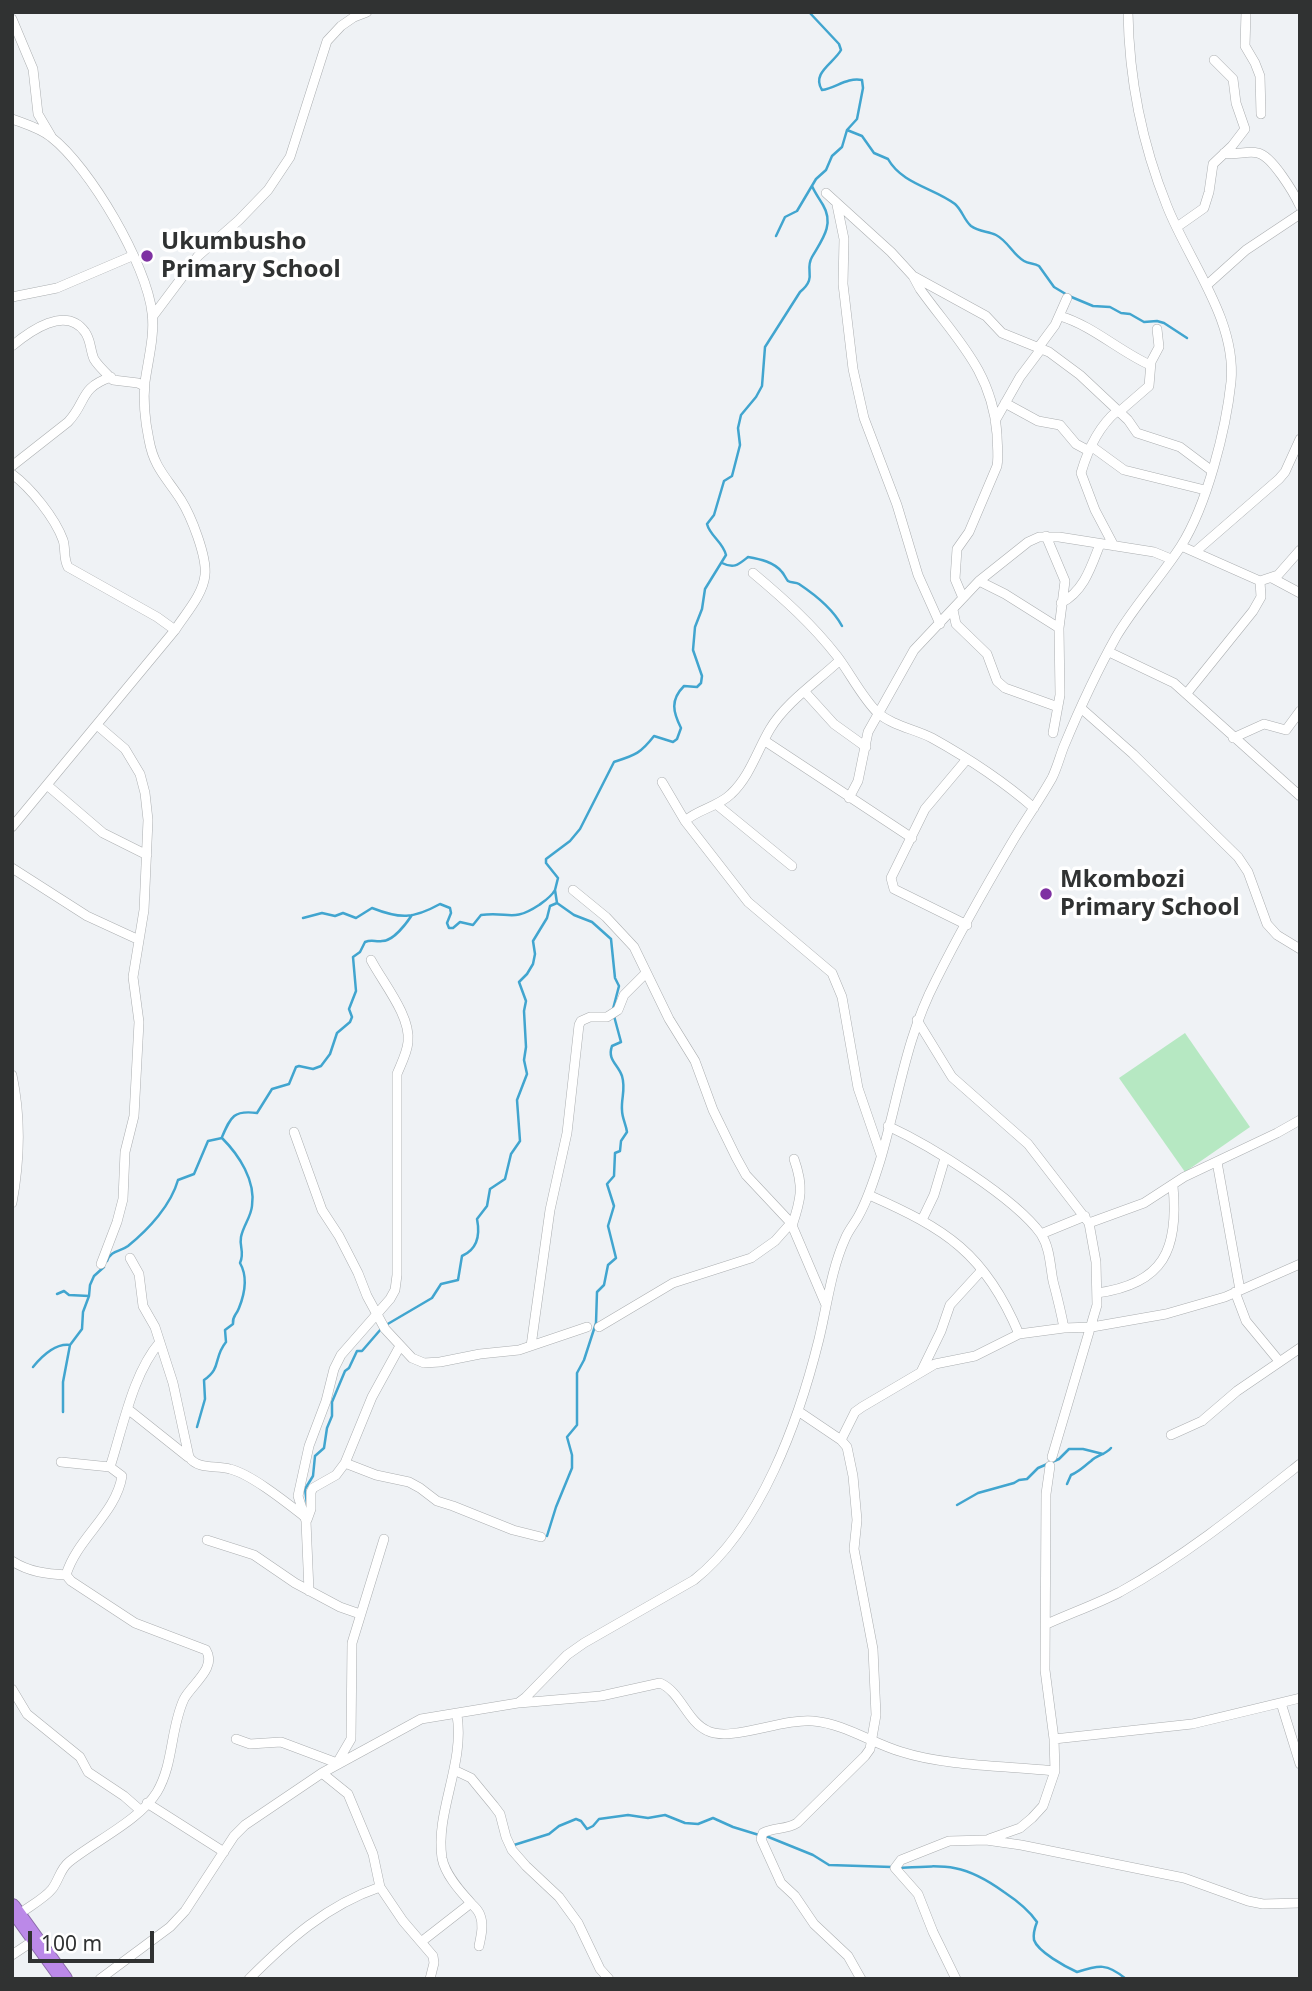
<!DOCTYPE html>
<html>
<head>
<meta charset="utf-8">
<style>
	body { margin:0 }
	#map { position:relative; width:1312px; height:1991px; overflow:hidden; background:#eff2f5; font-family:"Noto Sans",sans-serif }
	canvas { display:block }
	.frame { position:absolute; inset:0; border:14px solid #303232; pointer-events:none }
	.scale { position:absolute; left:28px; top:1931px; width:126px; height:32px; box-sizing:border-box; border:4px solid #303232; border-top:0; padding-left:9px; font-size:21px; line-height:24px; white-space:nowrap; color:#303232; -webkit-text-stroke:5px #fff; paint-order:stroke }
</style>
</head>
<body>
<div id="map">
<canvas width="1312" height="1991"></canvas>
<div class="frame"></div>
<div class="scale">100 m</div>
</div>
<script>
const context = document.querySelector('canvas').getContext('2d');
context.lineJoin = 'round';
function fill(path, color) {
  context.fillStyle = color;
  context.fill(path, 'evenodd');
}
function strokePath(path, color, width, dash) {
  context.strokeStyle = color;
  context.lineWidth = width;
  context.lineCap = dash ? 'butt' : 'round';
  context.setLineDash(dash || []);
  context.stroke(path);
}
function write(font, color, halo, rows, align = 'center') {
  context.font = font + ' "Noto Sans",sans-serif';
  context.lineWidth = 7;
  context.setLineDash([]);
  context.textBaseline = 'middle';
  context.strokeStyle = halo;
  context.fillStyle = color;
  for (const [text, x, y, turn = 0] of rows) {
    context.save();
    context.translate(x, y);
    context.rotate((+turn || 0) * Math.PI / 180);
    context.textAlign = isNaN(turn) ? turn : align;
    if (halo) context.strokeText(text, 0, 0);
    context.fillText(text, 0, 0);
    context.restore();
  }
}
fill(new Path2D(`
	M1185,1033L1250,1127L1185,1172L1119,1078Z`), '#b6e8c2');
strokePath(new Path2D(`
	M847,130L862,136L874,153L888,159C902,184 934,188 955,204C962,210 964,220 971,226C979,232 988,231 996,235C1008,241 1013,255 1024,261C1029,264 1034,263 1039,266L1054,287L1069,296L1093,306L1110,307L1121,313L1130,314L1144,322L1157,321L1164,323L1187,338
	M776,236L785,217L797,211L816,179L826,170L832,156L842,147L847,130L857,119L863,88L862,80C847,77 836,88 822,90C811,73 834,63 841,50L839,44L809,12
	M722,563C734,569 738,565 748,557C760,559 774,562 782,572C784,574 786,579 788,581C791,583 796,582 799,584C814,594 833,609 842,626
	M303,918L322,913L335,916L343,913L356,918L372,908C400,919 413,919 440,904L450,908L451,913L447,923L449,928H453L460,922L473,925L481,915C509,911 512,923 539,905C546,900 551,897 555,890
	M613,1009L619,986L615,978L611,939L592,922L574,915L557,903L555,890L558,878L546,863V859L570,841L580,829L614,762C635,755 640,754 654,736L673,742L677,739L681,728C673,712 670,700 684,686L697,687L701,683L702,676L693,650L695,627L702,609L705,589L726,555C723,542 710,536 707,524L714,515L724,481L732,476L740,445L738,428L741,415L756,397L762,386L765,347L800,292C818,277 804,271 812,257C821,241 835,225 823,205C819,198 815,193 812,186
	M222,1137C231,1116 234,1110 257,1113L272,1089L289,1084L296,1067L299,1066L313,1069L321,1066L330,1054L337,1033L350,1022L352,1017L349,1009L356,991L353,957L360,952L365,942C372,939 375,942 382,941C393,941 406,924 412,915
	M107,1261C111,1250 120,1252 128,1246C149,1229 171,1205 178,1180L194,1174L208,1141L222,1138
	M57,1294L64,1291L69,1295L89,1296
	M386,1325L432,1298L441,1284L458,1280L462,1256C478,1249 480,1234 477,1219L487,1206L490,1189L505,1179L511,1154L520,1141L517,1100L527,1074L524,1060L526,1047L524,1011L526,1001L519,982L527,974L533,964L535,954L533,941L547,918L550,906L557,903
	M33,1367C42,1356 55,1343 70,1345
	M63,1412V1382L70,1345L82,1329L83,1312L89,1296L90,1285L94,1276L104,1267
	M197,1427L205,1399L204,1380C222,1368 213,1358 226,1342L225,1330L233,1324C232,1316 236,1316 239,1308C245,1293 248,1277 240,1263C245,1252 239,1247 241,1237C243,1226 251,1217 252,1206C256,1181 239,1155 222,1138
	M1067,1484L1071,1475C1080,1471 1083,1467 1091,1461C1097,1455 1105,1455 1111,1448
	M307,1504L305,1489L313,1476L315,1456L324,1448L327,1428L332,1416V1402L345,1371L349,1368L357,1351H362L381,1329
	M957,1505L978,1493L1014,1483L1019,1480L1027,1479L1038,1468L1059,1459L1069,1449H1083L1103,1454
	M547,1536L556,1507L572,1468V1455L567,1437L577,1425V1373L584,1360L596,1323L597,1292L604,1285L608,1265L616,1258L608,1226L614,1206L607,1184L614,1176L615,1153L620,1151L621,1141L627,1132C626,1124 622,1118 622,1110C621,1098 626,1089 622,1076C618,1064 607,1060 612,1046L621,1042L614,1016
	M766,1836L813,1855L829,1865L892,1867
	M514,1845L549,1834L559,1826L576,1819L581,1821L587,1829L593,1826L599,1819L628,1815L648,1818L665,1815L685,1823L698,1824L713,1818L733,1827L759,1835
	M899,1868C946,1865 964,1863 1004,1892C1016,1900 1029,1910 1037,1922C1035,1927 1033,1934 1034,1940C1038,1952 1066,1967 1077,1972C1099,1965 1107,1963 1126,1979`), '#41a5cf', 2.5);
const street = new Path2D(`
	M1246,12L1245,46L1255,63L1260,76L1261,114
	M12,19L33,69L38,114L51,136
	M12,119C25,124 40,128 51,137C90,167 147,265 152,313C155,335 148,360 145,382C143,401 145,421 149,440C154,468 167,478 181,500C191,516 207,556 205,575C203,595 185,614 175,630L12,827
	M1224,153C1236,156 1247,150 1258,153C1272,156 1294,193 1300,206
	M826,193L891,252L913,276L986,316L1002,333L1049,352L1080,375L1128,420L1137,433L1180,447L1212,471
	M837,205L844,239L843,284L853,369L864,418L897,505L918,575L940,624
	M1177,227L1204,208L1209,192L1213,164L1232,146L1245,129L1236,103L1233,79L1214,60
	M913,276L920,289C955,338 992,370 997,434C997,445 999,455 997,466L969,532L957,549L955,579L963,598
	M1207,285L1246,250L1300,214
	M12,297L57,288L132,256
	M153,316L198,256L239,220L268,190L290,157L327,41L341,26L354,17L367,12
	M1060,316C1093,326 1119,351 1150,365
	M12,346C30,331 66,305 85,332C91,340 90,350 94,359C98,366 107,374 113,380L138,383L144,386
	M1038,348L1055,325L1067,298
	M1005,403L1038,421L1060,425L1076,444L1089,451
	M1119,412L1149,386L1151,362L1159,347L1157,329
	M995,421L1020,377L1041,349
	M1091,446L1124,470L1205,490
	M12,466L68,422C87,402 79,388 111,377
	M12,474C31,488 55,518 63,540C66,549 63,558 68,567L157,617L175,630
	M1046,536L1065,581L1059,628L1060,695L1053,733
	M1114,546L1095,510L1081,473C1088,449 1098,427 1117,411
	M1181,546L1260,581L1278,575L1300,550
	M1195,552L1279,479L1285,472L1300,439
	M753,573C784,599 812,624 837,656C850,673 863,699 878,713C893,726 915,729 932,738C968,758 1003,781 1034,808
	M1272,578L1300,593
	M979,581L1005,594L1059,628
	M1061,603C1084,591 1091,567 1100,544
	M953,610L956,624L987,654L997,681L1005,688L1058,707
	M1109,652L1174,683L1300,796
	M805,692L834,724L866,747
	M1187,693L1253,611L1261,597L1260,581
	M1082,709L1133,754L1238,857L1248,872L1267,924L1277,935L1300,949
	M97,725L125,749L140,774L145,793L148,820L144,910L133,977L139,1022L134,1116L125,1152L123,1199L117,1222L101,1264
	M1233,738L1264,724L1286,730L1300,711
	M765,741L912,838
	M967,759L925,809L891,878L894,889L967,925
	M662,782L685,821L748,902L832,973L842,997L858,1088L881,1155
	M47,785L103,833L147,855
	M849,798L858,781L868,732L914,650L979,581L1028,542L1039,537H1059L1154,552L1171,559
	M716,804L792,866
	M685,821C698,809 718,807 731,794C750,776 757,751 770,729C786,702 818,681 840,660
	M12,868L87,916L137,939
	M573,890L606,917L634,947L669,1019L695,1061L713,1110L736,1157L746,1175L791,1223L826,1305
	M917,1020L952,1077L1028,1144L1089,1223L1096,1262L1097,1305L1052,1457
	M12,1075C21,1117 20,1160 12,1203
	M888,1126C931,1146 1014,1197 1041,1234C1050,1248 1050,1265 1053,1281C1057,1296 1061,1312 1064,1328
	M294,1132L322,1210L339,1236L358,1273L367,1296L385,1329L412,1358L424,1363L440,1362L480,1354L519,1350L587,1327
	M1217,1162L1240,1290
	M869,1195C946,1229 985,1253 1019,1334
	M922,1220L934,1195L945,1158
	M1089,1223L1144,1203L1184,1177L1277,1133L1300,1120
	M792,1226C801,1199 804,1187 794,1159
	M1041,1234L1085,1216
	M130,1258L139,1274L143,1306L155,1327L173,1383L189,1457C198,1470 216,1465 230,1469C251,1474 287,1503 305,1517
	M1235,1292L1246,1321L1279,1361
	M1097,1293C1164,1284 1179,1249 1173,1186
	M599,1327L673,1283L751,1258L775,1241L791,1223
	M531,1346L550,1210L567,1133L579,1025L581,1021L590,1017H607L618,1010L624,995L646,973
	M921,1372L941,1331L950,1305L982,1270
	M129,1410L188,1457
	M798,1411L841,1440L847,1447L853,1476L857,1520L854,1549L873,1649L876,1715L870,1749L865,1756L797,1823C786,1830 774,1827 763,1833L761,1839L781,1883L795,1896L814,1924L848,1956L861,1979
	M1171,1435L1202,1421L1237,1391L1300,1348
	M841,1440L855,1412L862,1407L935,1364L975,1356L1019,1334L1064,1328L1092,1327L1166,1314L1225,1297L1300,1264
	M345,1463L376,1475L409,1482L420,1488L437,1501L453,1506L513,1530L541,1537
	M110,1467C123,1427 133,1373 160,1342
	M307,1520L311,1509V1492L313,1488L336,1475L345,1463L372,1397L400,1346
	M207,1540L254,1555L295,1583L340,1607L360,1614
	M12,1561C29,1572 47,1574 66,1575
	M309,1591L306,1521L298,1496L309,1446L326,1401L334,1369L341,1355L390,1299L395,1290L397,1275V1074C401,1064 407,1053 408,1042C411,1016 383,983 371,960
	M1047,1624C1071,1613 1097,1604 1120,1592C1185,1556 1242,1510 1300,1464
	M12,1689L27,1714L80,1757L88,1772L124,1796L140,1810
	M519,1703L601,1696L660,1683C681,1692 687,1722 708,1731C731,1742 783,1718 813,1721C846,1724 871,1743 902,1752C945,1766 1009,1766 1055,1771
	M1281,1703L1300,1764
	M457,1715C465,1764 435,1812 442,1858C445,1874 459,1890 470,1902C474,1907 478,1909 480,1915C484,1925 481,1936 479,1946
	M236,1739L250,1744L281,1742L337,1763L351,1739L352,1643L384,1539
	M1054,1739L1192,1724L1300,1698
	M454,1770L471,1778L494,1806L500,1814L506,1837L512,1850L526,1866L559,1897L578,1923L600,1969L609,1979
	M322,1773L348,1794L373,1854L380,1887L403,1921L433,1956L434,1963L430,1979
	M147,1803L224,1852
	M989,1839L1020,1828L1032,1818L1043,1806L1055,1771L1054,1739L1045,1670L1046,1494L1050,1466
	M18,1915C28,1907 44,1899 52,1889C59,1880 60,1869 69,1862C95,1841 140,1820 157,1792C174,1763 170,1729 184,1699C192,1684 217,1668 206,1650L135,1623L71,1581L66,1575C77,1538 116,1514 122,1476L110,1467L61,1462
	M421,1942L471,1903
	M12,1955L36,1939
	M100,1979L170,1927L185,1911L234,1836L245,1825L322,1773L421,1719L518,1703L526,1697L567,1655L584,1643L694,1580C761,1527 799,1420 819,1339C827,1306 831,1270 845,1239C848,1231 854,1224 858,1217C868,1199 874,1180 880,1161C899,1097 905,1040 936,980C959,934 985,888 1011,844C1024,822 1039,801 1052,778C1057,768 1060,756 1064,746C1079,710 1097,671 1116,637C1135,605 1161,577 1181,546C1207,505 1226,429 1231,382C1237,320 1188,260 1167,206C1142,144 1129,79 1128,12
	M249,1979C288,1940 327,1905 380,1887
	M956,1979L933,1932L918,1894L895,1868L901,1860L949,1841L986,1840L1021,1845L1184,1878L1248,1901L1263,1904L1300,1903`);
const highway = new Path2D(`
	M12,1907L64,1979`);
strokePath(street, '#abaeb0', 10);
strokePath(highway, '#8a6ba8', 18);
strokePath(street, '#fff', 9);
strokePath(highway, '#bb89e8', 16);
for (const [x, y, r, color] of [
	[147,256,7,"#7e31a2"],
	[1046,894,7,"#7e31a2"]
]) {
  const dot = new Path2D();
  dot.arc(x, y, r, 0, 2 * Math.PI);
  context.fillStyle = color;
  context.fill(dot);
  strokePath(dot, '#fff', 2.5);
}
write('bold 24px', '#303232', '#fff', [
	["Ukumbusho",161,242],
	["Primary School",161,270],
	["Mkombozi",1060,880],
	["Primary School",1060,908]
], 'left');
</script>
</body>
</html>
